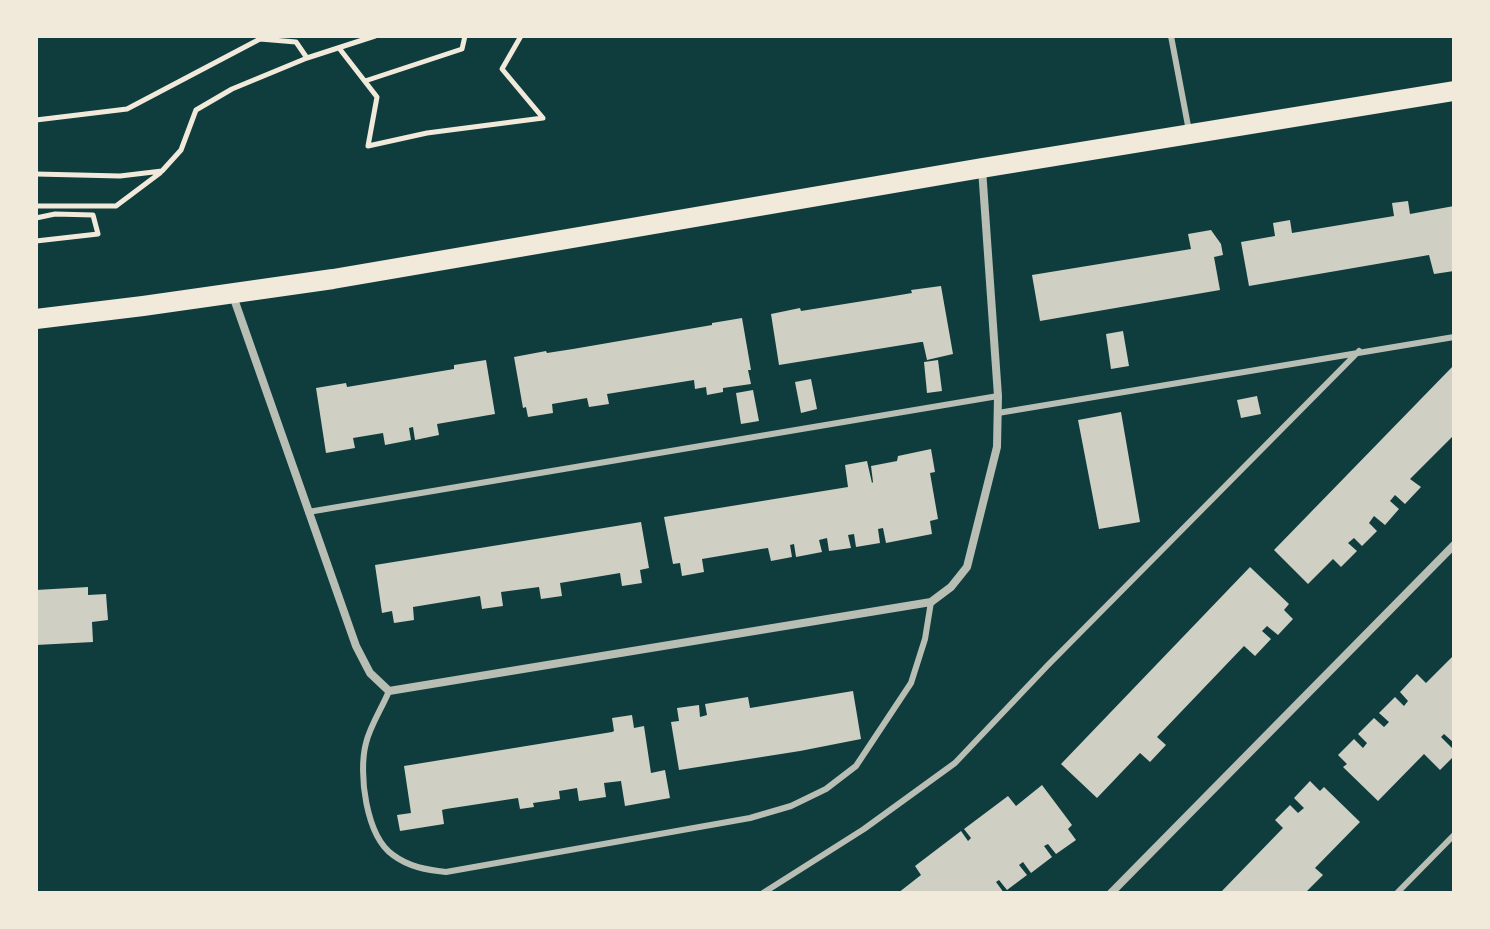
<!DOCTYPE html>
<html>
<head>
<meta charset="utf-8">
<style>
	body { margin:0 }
	#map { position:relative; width:1490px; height:929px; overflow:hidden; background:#0f3d3e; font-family:Raleway,sans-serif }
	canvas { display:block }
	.frame { position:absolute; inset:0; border:38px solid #f1e9da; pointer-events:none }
</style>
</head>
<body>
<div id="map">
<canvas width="1490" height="929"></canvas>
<div class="frame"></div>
</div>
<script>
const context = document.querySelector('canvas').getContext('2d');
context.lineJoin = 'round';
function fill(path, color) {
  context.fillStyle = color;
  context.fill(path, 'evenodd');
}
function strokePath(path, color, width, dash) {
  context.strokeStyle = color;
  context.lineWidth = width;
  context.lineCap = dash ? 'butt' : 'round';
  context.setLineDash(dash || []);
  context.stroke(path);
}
fill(new Path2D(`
	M1408,201L1410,214L1454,206V271L1434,274L1429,255L1249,286L1241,242L1275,236L1273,223L1290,220L1292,233L1394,216L1392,203Z
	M1211,230L1221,244L1223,255L1214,257L1220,290L1040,321L1032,275L1191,249L1188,234Z
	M941,286L953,354L927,360L923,342H921L779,365L771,314L800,308L801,311L882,298L912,293L911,290Z
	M742,318L751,370H748L751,384L723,388V392L707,395L706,387L695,389L694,380L607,394L609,404L589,407L587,398L552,404L553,413L528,417L526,407L523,408L514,357L546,351L547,353L573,349L712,325V323Z
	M1123,331L1129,366L1111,369L1106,334Z
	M486,360L495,414L437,424L439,435L415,440L413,427L409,428L411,440L385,445L383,433L353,438L355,448L326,453L316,388L346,383L347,387L454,369V365Z
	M938,360L942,391L927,393L924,362Z
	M1454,365V435L1410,479L1421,487L1405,504L1395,495L1390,501L1399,509L1385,525L1374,516L1369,523L1377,531L1362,546L1354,538L1348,543L1357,551L1341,567L1333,559L1308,584L1274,550Z
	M811,379L817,409L801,413L795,382Z
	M753,390L759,421L741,424L736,393Z
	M1257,396L1261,414L1241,418L1237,400Z
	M1121,412L1140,522L1099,529L1078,420Z
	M931,449L935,472L930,473L938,519L930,521L932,534L886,543L883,528L878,529L880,543L856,547L854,534L848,535L851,548L829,551L827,538L819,540L822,552L796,557L794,544L790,545L792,557L771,561L768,548L761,549L702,559L704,572L682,576L680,563L673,564L664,517L848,487L845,465L867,461L872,483L873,482L871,466L897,461L898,456Z
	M641,522L649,568L640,570L642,583L622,586L620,573L560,583L562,596L541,599L539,587L501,592L503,606L482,609L480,596L413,607L414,620L394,623L392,611L382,613L375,565Z
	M1250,567L1289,604L1284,610L1293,619L1278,635L1267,626L1262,631L1271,639L1255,656L1244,646L1157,737L1166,745L1150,762L1140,753L1097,798L1061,764Z
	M88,587V595L106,594L108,620L92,622L93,642L36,645V590Z
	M1454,655V743L1444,734L1441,737L1454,750V756L1440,770L1424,754L1378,801L1343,767L1347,764L1338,755L1354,739L1363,748L1367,743L1358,734L1374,718L1384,727L1389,722L1379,713L1395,697L1404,706L1408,701L1400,692L1401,691L1417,674L1426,683Z
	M853,691L861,739L800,751L679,770L671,722L679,721L677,708L699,705L700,717L707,715L705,704L748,697L750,708Z
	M632,715L634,728L644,726L651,773L665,770L670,798L625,806L621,781L604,783L606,797L579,801L577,788L559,791L560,799L533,803L534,807L520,809L518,798L446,809L442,810L444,824L400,831L397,815L411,813L404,766L612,732L614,731L612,718Z
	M1310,781L1320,791L1324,787L1360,822L1315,868L1323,875L1305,893H1220L1283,828L1275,820L1290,805L1298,813L1304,808L1294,798Z
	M1042,785L1072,825L1068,829L1076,840L1056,854L1048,844L1044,846L1052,857L1031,873L1023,862L1019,865L1027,875L1007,890L999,880L996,882L1004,893H898L921,875L915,866L961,831L968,841L971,838L964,829L1008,796L1016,806Z`), '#cfcfc3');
strokePath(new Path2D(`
	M339,48L377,97L368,146L427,133L543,118L502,69L521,36
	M365,81L462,49L465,36
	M36,120L127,109L260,39L296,42L307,58
	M36,174L120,176L162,171L181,150L196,110L232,89L307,58L375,36
	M36,206H116L160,173
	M36,218L55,214L93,215L98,234L36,241`), '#f1e9da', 5);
strokePath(new Path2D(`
	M1171,36L1189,131
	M998,413L1454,337
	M308,512L998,396
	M389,691C382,708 370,726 366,743C358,773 366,836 393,855C409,867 427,870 446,872L750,818L791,806L826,789L856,766L911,683L925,639L931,602
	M763,893L864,829L955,763L1048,665L1359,351
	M1397,893L1454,835`), '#b8beb3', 6);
strokePath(new Path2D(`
	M233,296L356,646L370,673L389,691L931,602L951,587L967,567L997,447L998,396L982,169
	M1111,893L1454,545`), '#b8beb3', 8);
strokePath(new Path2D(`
	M36,319L143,306L333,279L982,168L1454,91`), '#f1e9da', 20);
</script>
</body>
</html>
